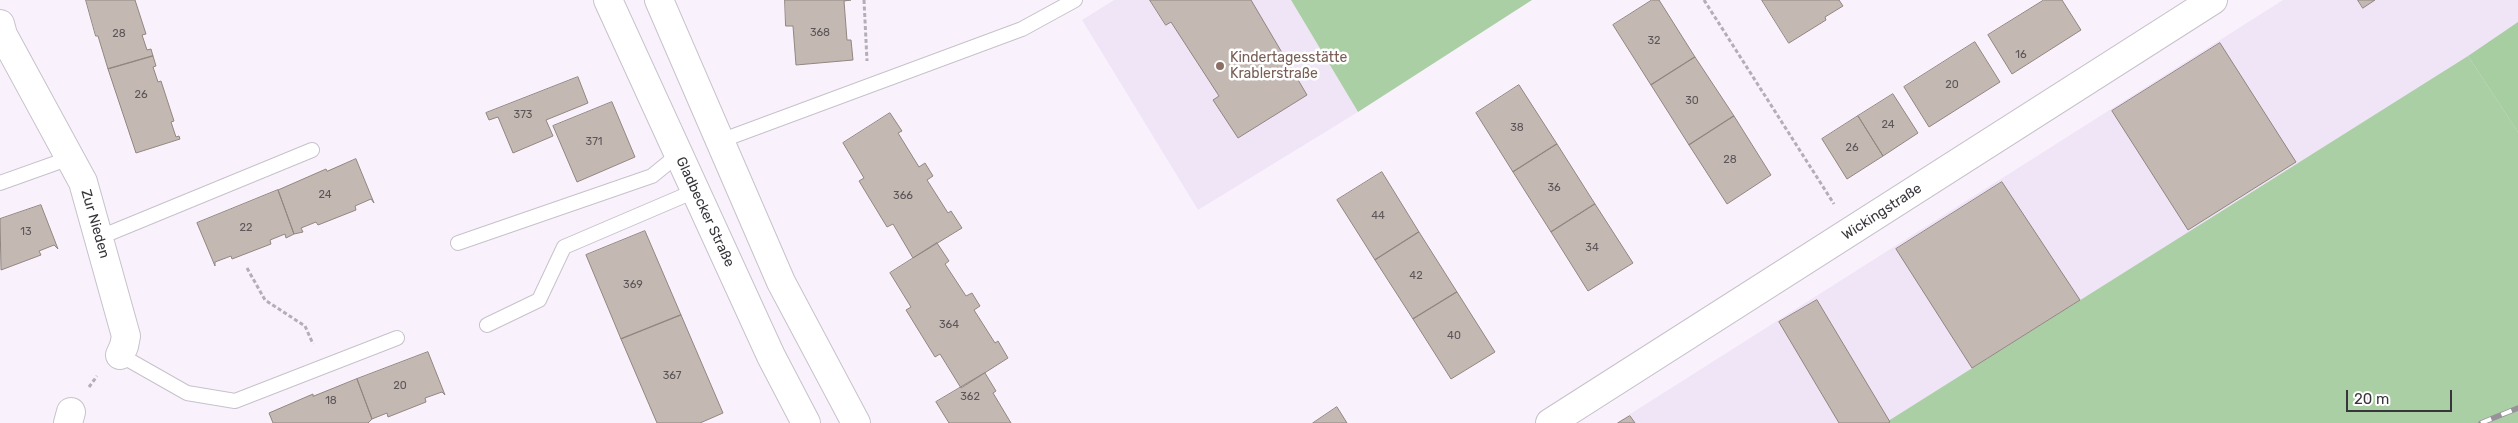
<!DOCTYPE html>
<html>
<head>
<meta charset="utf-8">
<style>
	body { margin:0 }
	#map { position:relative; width:2518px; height:423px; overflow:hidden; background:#f9f2fd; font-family:Rubik,sans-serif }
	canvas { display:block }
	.scale { position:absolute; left:2346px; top:390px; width:106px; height:22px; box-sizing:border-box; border:2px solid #39363b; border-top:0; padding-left:6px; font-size:15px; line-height:18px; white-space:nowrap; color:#39363b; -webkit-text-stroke:4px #fff; paint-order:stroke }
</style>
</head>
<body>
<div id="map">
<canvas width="2518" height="423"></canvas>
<div class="scale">20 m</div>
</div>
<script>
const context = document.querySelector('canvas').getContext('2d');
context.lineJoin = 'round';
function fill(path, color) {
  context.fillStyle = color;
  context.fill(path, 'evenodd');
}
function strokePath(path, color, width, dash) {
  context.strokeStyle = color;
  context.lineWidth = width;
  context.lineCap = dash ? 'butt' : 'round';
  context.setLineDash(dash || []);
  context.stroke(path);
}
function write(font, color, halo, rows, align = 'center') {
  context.font = font + ' Rubik,sans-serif';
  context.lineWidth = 5;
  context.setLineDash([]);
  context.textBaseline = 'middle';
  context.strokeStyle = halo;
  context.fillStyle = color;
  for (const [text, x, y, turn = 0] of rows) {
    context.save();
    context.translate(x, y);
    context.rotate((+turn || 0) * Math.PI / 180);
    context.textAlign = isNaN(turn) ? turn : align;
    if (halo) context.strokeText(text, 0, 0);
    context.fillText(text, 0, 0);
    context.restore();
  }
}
fill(new Path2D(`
	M1114,0H1291L1358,112L1198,210L1082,20Z
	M2283,0H2518V423H1616Z`), '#f0e5f7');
fill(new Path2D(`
	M1291,0H1532L1358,112Z
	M2468,56L2518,132V423H1885Z`), '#abcfa5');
fill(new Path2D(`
	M2518,22V132L2468,56Z`), '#a7cea1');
const building = new Path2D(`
	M86,0H135L146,34L142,35L147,50L151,49L153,56L108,69L98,36H96Z
	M785,0H851L844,1L847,40H851L853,60L796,65L793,26H786Z
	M1150,0H1251L1307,95L1238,138L1213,100L1219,96L1171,22L1166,25Z
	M1652,0H1659L1695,57L1651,85L1613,25Z
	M1762,0H1839L1843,6L1825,17L1826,20L1789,43Z
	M2044,0H2062L2081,30L2012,74L1988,35Z
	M2358,0H2375L2363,8Z
	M1975,42L2000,82L1929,127L1904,87Z
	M2220,43L2296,162L2188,230L2112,111Z
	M153,56L156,66L153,67L158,82L161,81L174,121L171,122L176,137L179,136L180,139L136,153L108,69Z
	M1695,57L1734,116L1689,145L1651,85Z
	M578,77L588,103L546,120L553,136L513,153L498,117L489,120L486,113Z
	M1519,85L1557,144L1513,172L1476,113Z
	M1893,94L1918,133L1883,156L1858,116Z
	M612,102L635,157L577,182L553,126Z
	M890,113L902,131L898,133L919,167L925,163L933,176L927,180L948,213L951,211L962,228L913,258L893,224L887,227L859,181L864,178L843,143Z
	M1734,116L1771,175L1727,204L1689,145Z
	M1858,116L1883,156L1847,179L1822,139Z
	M1557,144L1595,204L1551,232L1513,172Z
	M356,159L374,203L371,199L355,206L356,210L318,225L316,222L301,228L303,232L294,234L278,190L326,169L327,171Z
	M1382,172L1419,232L1375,260L1337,200Z
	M2002,182L2080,300L1972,368L1896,249Z
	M278,190L294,234L286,238L285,234L270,240L271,244L232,259L231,256L215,262V266L197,223Z
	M1595,204L1633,263L1588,291L1551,232Z
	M41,205L58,249L54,245L39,251L41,255L1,270L0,219Z
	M645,231L681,315L621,339L586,255Z
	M1419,232L1457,292L1413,319L1375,260Z
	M937,243L949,261L945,264L966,296L972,293L980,306L974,310L995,343L998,341L1008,358L961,388L940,354L935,357L906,310L911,307L890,273Z
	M1457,292L1495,352L1451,379L1413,319Z
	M1817,300L1890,422L1888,423H1839L1779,322Z
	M681,315L723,413L700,423H657L621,339Z
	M428,352L445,395L442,392L425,398L426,402L388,417L387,413L372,419L357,379Z
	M985,373L996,391L993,393L1011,423H949L936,402Z
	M357,379L372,419L368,423H273L269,413L313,394V396Z
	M1337,407L1347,423H1313Z
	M1630,416L1635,423H1618Z`);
fill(building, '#c4b8b2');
strokePath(building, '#918680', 1);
const lane = new Path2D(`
	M720,141L1022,29L1075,0
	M0,183L70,158
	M98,238L312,150
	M458,243L652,176L679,154
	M487,325L539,300L564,247L695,191
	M120,355L187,393L235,401L397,338`);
const street = new Path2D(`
	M0,24L3,35L83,182L126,336L124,346L120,355
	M68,423L71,412
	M1550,423L2213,0`);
const primary = new Path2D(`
	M608,0L771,356L806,423
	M659,0L781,282L856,423`);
strokePath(lane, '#c7c1cb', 16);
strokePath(street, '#c7c1cb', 30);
strokePath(primary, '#c7c1cb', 30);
strokePath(new Path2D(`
	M864,0L867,61
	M1704,0L1834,204
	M247,268L265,300L305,326L313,344
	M89,387L97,376`), '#b4aeb7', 3, [4, 2.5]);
strokePath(lane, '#fff', 14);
strokePath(street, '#fff', 28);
strokePath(primary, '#fff', 28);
const rail = new Path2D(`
	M2481,423L2518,408`);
strokePath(rail, '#97929a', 5.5);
strokePath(rail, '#fff', 4, [11]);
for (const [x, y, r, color] of [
	[1220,66,5,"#8d6e63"]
]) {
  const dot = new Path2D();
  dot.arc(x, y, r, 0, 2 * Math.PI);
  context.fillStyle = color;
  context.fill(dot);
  strokePath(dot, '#fff', 2);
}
write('11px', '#5c5659', null, [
	["368",820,33],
	["28",119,34],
	["32",1654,41],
	["16",2021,55],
	["20",1952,85],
	["26",141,95],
	["30",1692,101],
	["373",523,115],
	["24",1888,125],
	["38",1517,128],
	["371",594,142],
	["26",1852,148],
	["28",1730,160],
	["36",1554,188],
	["24",325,195],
	["366",903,196],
	["44",1378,216],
	["22",246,228],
	["13",26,232],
	["34",1592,248],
	["42",1416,276],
	["369",633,285],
	["364",949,325],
	["40",1454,336],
	["367",672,376],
	["20",400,386],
	["362",970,397],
	["18",331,401]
]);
write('14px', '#785e54', '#fff', [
	["Kindertagesstätte",1230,58],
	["Krablerstraße",1230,74]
], 'left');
write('14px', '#39363b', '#fff', [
	["Gladbecker Straße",705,212,65],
	["Wickingstraße",1882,212,-33],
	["Zur Nieden",95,224,74]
]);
</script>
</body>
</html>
